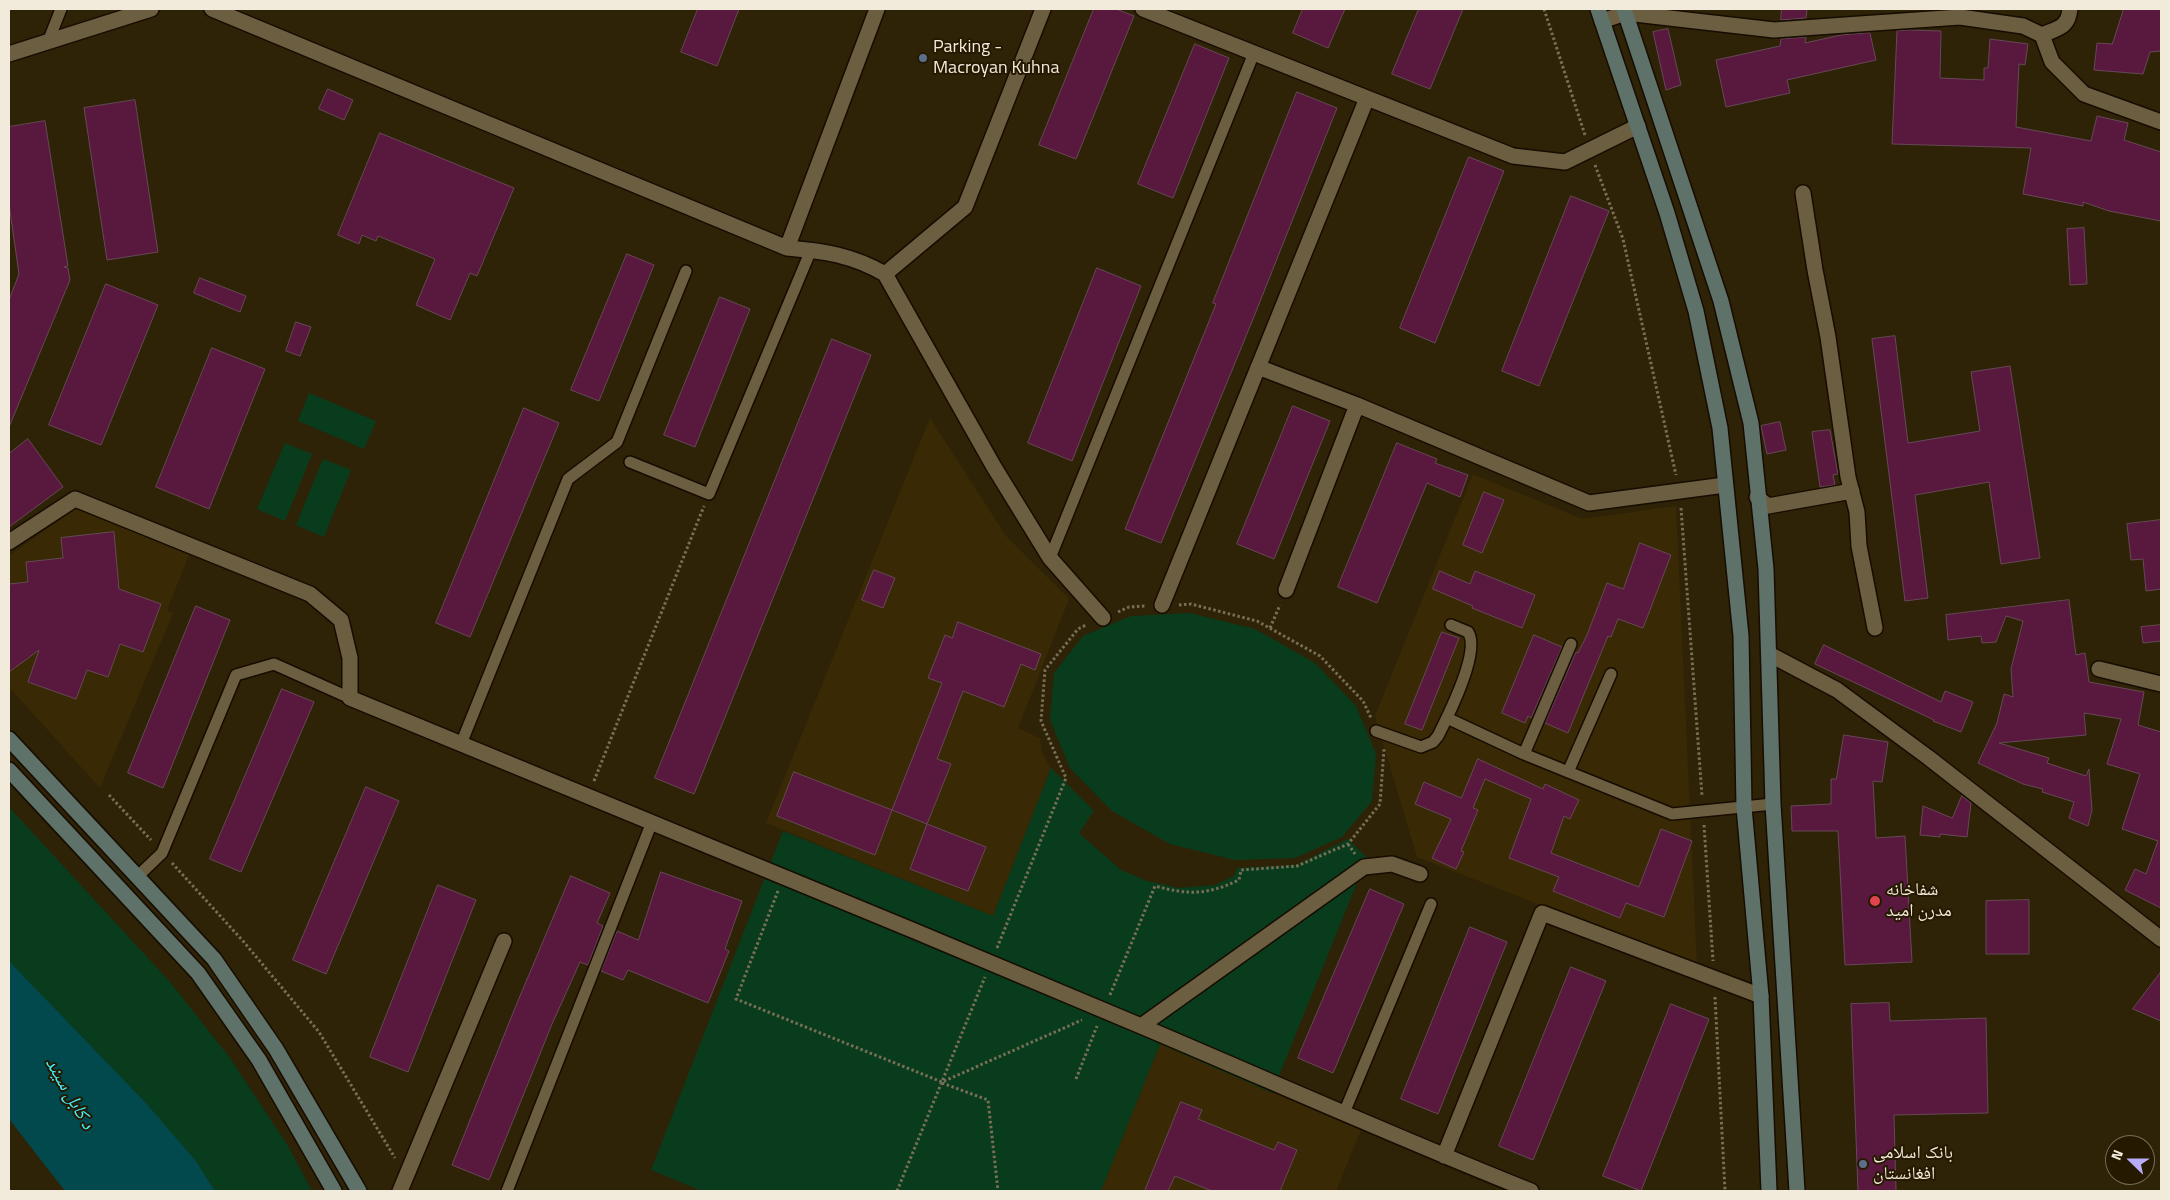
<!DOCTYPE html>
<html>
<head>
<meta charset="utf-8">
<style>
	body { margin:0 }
	#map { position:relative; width:2170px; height:1200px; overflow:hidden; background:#2f2307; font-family:"Titillium Web",sans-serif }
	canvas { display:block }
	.frame { position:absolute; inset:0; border:10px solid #f2eada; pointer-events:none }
	.north { position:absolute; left:2105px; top:1135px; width:50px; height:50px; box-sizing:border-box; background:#251900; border:1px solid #776d57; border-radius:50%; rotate:292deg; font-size:14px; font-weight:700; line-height:20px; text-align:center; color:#f2eada }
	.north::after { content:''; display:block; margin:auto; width:18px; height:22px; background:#b8abf7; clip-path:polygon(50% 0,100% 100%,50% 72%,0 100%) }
</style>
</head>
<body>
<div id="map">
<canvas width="2170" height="1200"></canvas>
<div class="frame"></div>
<div class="north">N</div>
</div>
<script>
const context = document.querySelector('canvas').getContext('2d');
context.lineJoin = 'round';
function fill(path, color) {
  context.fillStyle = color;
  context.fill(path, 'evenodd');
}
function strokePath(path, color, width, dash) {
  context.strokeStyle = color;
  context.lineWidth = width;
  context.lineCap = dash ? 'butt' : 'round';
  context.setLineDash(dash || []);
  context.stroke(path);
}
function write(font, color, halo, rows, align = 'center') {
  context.font = font + ' "Titillium Web","Noto Naskh Arabic",sans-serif';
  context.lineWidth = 4;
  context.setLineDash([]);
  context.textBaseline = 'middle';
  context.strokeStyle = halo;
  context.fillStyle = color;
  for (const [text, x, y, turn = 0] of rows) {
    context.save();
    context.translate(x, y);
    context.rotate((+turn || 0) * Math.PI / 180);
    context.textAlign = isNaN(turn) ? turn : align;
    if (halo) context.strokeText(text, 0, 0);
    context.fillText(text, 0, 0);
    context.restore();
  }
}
fill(new Path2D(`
	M930,418L1006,536L1069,599L1018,728L1040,738L1042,753L1051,768L993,916L766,823Z
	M1473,474L1582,519L1676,506L1697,966L1417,857L1375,716Z
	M76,508L189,555L167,610L173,613L100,788L9,687V556Z
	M1160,1044L1361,1130L1336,1191H1101Z`), '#392a05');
fill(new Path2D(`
	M309,393L376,421L364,449L298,421Z
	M285,443L312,454L285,521L257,509Z
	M323,459L351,470L324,537L296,525Z
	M1190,613L1255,629L1315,663L1356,706L1376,754L1372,801L1342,837L1295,858L1235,860L1170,844L1112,811L1070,768L1050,720L1054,673L1083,636L1131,616Z
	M1051,768L1094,811L1079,833L1121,870L1147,881L1179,888L1215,885L1234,876L1237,868L1296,865L1348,839L1367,858L1272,1093L1160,1044L1101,1191H702L651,1170L783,831L993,916Z
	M9,807L170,982L230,1058L288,1146L312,1191H215L196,1161L146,1103L9,961Z`), '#083c1c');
fill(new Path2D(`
	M9,961L146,1103L196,1161L215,1191H65L9,1119Z`), '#01494d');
const building = new Path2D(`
	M698,9H739L717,66L681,52Z
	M1094,9H1116L1134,16L1076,159L1039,145Z
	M1303,9H1345L1328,48L1293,33Z
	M1419,9H1463L1430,89L1392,74Z
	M1782,9H1807L1806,18L1781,20Z
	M2124,9H2161V51L2150,52L2143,74L2094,70L2097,43L2112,44Z
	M1668,29L1681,85L1666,90L1653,32Z
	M1909,30L1941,31L1940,78L1984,80V68H1988L1990,39L2028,44L2025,65L2019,64L2016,127L2091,141L2097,116L2128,123L2124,140L2161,152V221L2109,211L2083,202V206L2023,194L2031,148L1892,144L1897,31Z
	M1870,33L1876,60L1787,80L1790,93L1726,107L1716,60L1780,46L1781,39L1806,37L1805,43L1841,35Z
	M1195,44L1229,58L1173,198L1138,184Z
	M328,89L353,100L344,120L319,109Z
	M1297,92L1337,108L1253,319L1161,543L1125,529L1216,304L1213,303Z
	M135,100L158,252L107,260L84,108Z
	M45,121L68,266L64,267L68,268L70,280L9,427V300L19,274L9,204V127Z
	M380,133L514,188L477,276L470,273L450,320L416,305L435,259L378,236L376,241L362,235L359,244L338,235Z
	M1469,157L1504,171L1435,343L1400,328Z
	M1571,196L1609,211L1539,386L1502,371Z
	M2084,228L2087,284L2070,285L2067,229Z
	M627,254L654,265L599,401L571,390Z
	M1097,268L1141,286L1072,461L1028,443Z
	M200,278L246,296L240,312L194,293Z
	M106,284L158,305L101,445L49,425Z
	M720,297L750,309L695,447L664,435Z
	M296,322L311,327L300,356L286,351Z
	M1895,336L1908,443L1980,431L1971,372L2010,366L2040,558L2001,564L1989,482L1915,495L1928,598L1905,601L1872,339Z
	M832,339L871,355L694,794L655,778Z
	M212,348L265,369L209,509L156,487Z
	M1293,406L1330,421L1274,559L1237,544Z
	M524,408L559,423L470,637L436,623Z
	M1780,422L1786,450L1767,454L1761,426Z
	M1830,430L1838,474L1833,475L1835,485L1820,487L1812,432Z
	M28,439L63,487L9,527V454Z
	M1397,443L1437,459L1435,463L1468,475L1460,497L1427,483L1377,603L1338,587Z
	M1484,492L1504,500L1482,553L1463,545Z
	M2161,520V589L2146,591L2143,559L2131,560L2127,524Z
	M114,532L119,589L161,604L143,652L120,644L108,677L87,670L76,699L28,682L39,650L9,672V584L28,582L26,562L63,558L61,538Z
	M1640,543L1671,555L1643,628L1618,619L1611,637L1608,636L1568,733L1545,723L1576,652L1578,653L1587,635L1607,583L1623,589Z
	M874,570L895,578L883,608L862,600Z
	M1440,571L1470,584L1475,571L1535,595L1522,628L1472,608L1473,606L1433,589Z
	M2069,600L2076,655L2085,653L2089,682L2144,692L2138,725L2161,732V908L2125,890L2135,869L2146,874L2158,841L2122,829L2140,774L2107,764L2121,719L2084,713L2086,735L1999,743L2049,758L2047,763L2086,776L2089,769L2092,810L2088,826L2069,818L2074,802L2042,792L2043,789L2023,784L1978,763L1997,723L2004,694L2013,697L2011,669L2023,621L2006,616L1996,642L1982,643L1981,636L1948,640L1946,615Z
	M196,606L230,620L163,788L128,773Z
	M958,622L1041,654L1035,670L1021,664L1004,707L963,691L937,759L951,764L927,824L986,847L968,891L910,869L927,824L892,810L942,683L928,678L945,635L952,638Z
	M2161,625V641L2143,643L2141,627Z
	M1442,632L1459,638L1422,730L1405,724Z
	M1534,635L1562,647L1531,718L1528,716L1525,723L1502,713Z
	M1824,645L1941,702L1945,691L1973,702L1961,732L1933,721L1934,720L1815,664Z
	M282,689L314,702L241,872L210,859Z
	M1844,735L1888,742L1882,782L1873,781L1876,838L1905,836L1912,962L1845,965L1838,831H1792L1791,806L1831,804V779H1836Z
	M1478,759L1543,789L1545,784L1579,800L1570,819L1564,816L1551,853L1639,887L1661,829L1692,841L1664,917L1626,903L1620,918L1553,891L1559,877L1509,858L1531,799L1485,779L1473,808L1478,810L1461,851L1464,852L1456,869L1432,858L1451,819L1415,804L1424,782L1461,798Z
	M794,772L892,810L875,855L777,816Z
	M366,787L399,801L326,974L293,960Z
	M1962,796L1971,803L1967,837L1940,834V837L1920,835L1923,806L1952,818Z
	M661,872L742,901L725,949L729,951L708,1003L628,970L623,980L601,971L617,931L638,940Z
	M571,876L610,893L597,923L603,926L588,965L580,962L552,1024L489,1180L452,1165L515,1008Z
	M438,885L476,900L408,1072L370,1057Z
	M1370,889L1404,904L1333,1073L1298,1058Z
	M2029,900V954H1986V901Z
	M1470,927L1507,942L1438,1114L1401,1099Z
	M1571,967L1606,981L1533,1160L1499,1146Z
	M2161,972V1021L2133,1009Z
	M1889,1003L1890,1021L1986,1018L1988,1113L1894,1115L1896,1191H1858L1851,1004Z
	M1671,1004L1709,1019L1641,1191L1603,1176Z
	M1181,1102L1202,1110L1198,1119L1274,1150L1278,1142L1297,1150L1280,1191H1212L1175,1176L1168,1191H1145Z`);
fill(building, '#59193e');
strokePath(building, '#664856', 1);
const lane = new Path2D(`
	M48,42L61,9
	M630,462L709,494L811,250
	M1050,558L1254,53
	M1447,718L1524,754L1672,814L1773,804
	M1376,731L1421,747L1433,742L1438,736C1448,716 1481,651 1468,632L1451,625
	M461,744L568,479L617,442L686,271
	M1524,754L1571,644
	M1568,772L1611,674
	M137,877L162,853L236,675L274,664L350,698
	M1344,1113L1431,904
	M507,1191L652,822`);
const street = new Path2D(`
	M212,9L787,248C824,251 852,255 885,274L994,467L1050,558L1103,618
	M1143,9L1513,156L1565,162L1638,126
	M1602,21L1626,13L1774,30L1960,17L2023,26L2042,35L2052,62L2084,94L2161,122
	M2042,35C2058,28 2068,28 2070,9
	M9,54L151,9
	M1803,193L1815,270L1828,337L1848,477L1857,512L1859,546L1875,628
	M787,248L877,9
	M885,274L965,207L1043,9
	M1258,367L1357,405L1589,503L1725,485
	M1757,497L1768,506L1852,491
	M9,542L75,499L310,594L341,620L350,658V698C614,806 878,915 1141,1026C1271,1081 1400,1139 1531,1191
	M1286,590L1357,405
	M1162,605L1367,98
	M1769,654L1837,690L1929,758L2161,939
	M2099,669L2161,684
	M1141,1026L1364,867L1392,864L1420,874
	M1444,1156L1542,913L1761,996
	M400,1191L504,941`);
const secondary = new Path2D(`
	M1598,9L1667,213L1696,311L1720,428L1741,636L1744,807L1761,996L1769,1191
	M1624,9L1721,301L1751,423L1766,569L1773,804L1797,1191
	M9,739L214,959L276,1049L359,1191
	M9,770L198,973L259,1060L334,1191`);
strokePath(lane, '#170c00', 14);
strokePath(street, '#170c00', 18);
strokePath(secondary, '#170c00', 18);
strokePath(new Path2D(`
	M1544,9L1585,135
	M1595,165L1623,239L1676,475
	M1681,508L1702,796
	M1179,605L1191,604L1257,621L1320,656L1363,701L1371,718
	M1118,612L1129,607L1145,606
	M1270,628L1280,605
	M594,781L704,506
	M109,795L151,840
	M1704,825L1713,961
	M1348,844L1355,854
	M172,863L243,941L319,1032L395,1158
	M778,891L736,999L942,1082L1082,1020
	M997,948L1066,778L1041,721L1045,670L1078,629L1086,625
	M1110,995L1155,886C1189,895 1207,895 1239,880L1241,870L1297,866L1348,844L1380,804L1384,749
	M1715,997L1725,1191
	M1076,1079L1097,1026
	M942,1083L988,1100L998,1191
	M897,1191L985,977`), '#796f57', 3, [2.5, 2.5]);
strokePath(lane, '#6b5e41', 11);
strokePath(street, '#6b5e41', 15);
strokePath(secondary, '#5e7269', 15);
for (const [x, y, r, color] of [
	[923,58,5,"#5c6f8a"],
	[1875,901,6,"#e0444e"],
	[1863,1164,5,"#5c6f8a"]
]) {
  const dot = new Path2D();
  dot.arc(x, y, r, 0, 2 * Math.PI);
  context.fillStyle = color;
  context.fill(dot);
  strokePath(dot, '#251900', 2);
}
write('18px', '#f2eada', '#251900', [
	["Parking -",933,48],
	["Macroyan Kuhna",933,69],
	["شفاخانه",1886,891],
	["مدرن امید",1886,912],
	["بانک اسلامی",1873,1154],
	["افغانستان",1873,1175]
], 'left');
write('italic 19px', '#46eefa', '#251900', [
	["د کابل سيند",69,1094,60]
]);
</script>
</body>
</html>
